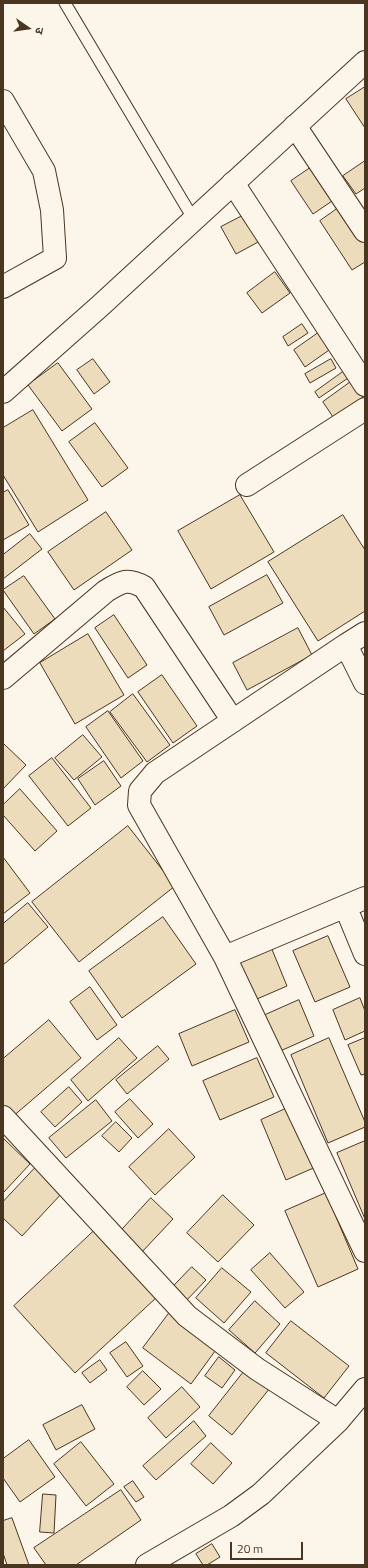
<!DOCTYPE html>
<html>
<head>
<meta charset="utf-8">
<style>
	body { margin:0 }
	#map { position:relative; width:368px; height:1568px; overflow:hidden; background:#fbf6e9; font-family:"Titillium Web","Noto Sans Devanagari",sans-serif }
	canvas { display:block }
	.frame { position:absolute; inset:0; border:4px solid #4a3520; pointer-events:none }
	.north { position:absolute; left:8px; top:8px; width:40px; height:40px; -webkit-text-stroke:3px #fbf6e9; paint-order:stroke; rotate:103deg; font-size:11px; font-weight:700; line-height:16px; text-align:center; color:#4a3520 }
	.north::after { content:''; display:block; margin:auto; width:14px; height:18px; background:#4a3520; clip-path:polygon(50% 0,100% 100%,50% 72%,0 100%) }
	.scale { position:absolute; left:230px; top:1542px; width:73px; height:18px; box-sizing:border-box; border:2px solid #4a3520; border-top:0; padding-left:5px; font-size:12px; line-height:14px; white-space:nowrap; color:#4a3520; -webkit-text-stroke:3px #fbf6e9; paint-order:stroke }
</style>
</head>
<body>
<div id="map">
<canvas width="368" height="1568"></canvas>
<div class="frame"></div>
<div class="north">उ</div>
<div class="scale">20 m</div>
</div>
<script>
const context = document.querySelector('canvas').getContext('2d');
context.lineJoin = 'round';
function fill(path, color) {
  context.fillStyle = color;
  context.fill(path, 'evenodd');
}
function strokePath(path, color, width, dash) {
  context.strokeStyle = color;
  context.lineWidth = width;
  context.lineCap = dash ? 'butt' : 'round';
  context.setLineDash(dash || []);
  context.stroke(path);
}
const building = new Path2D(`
	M365,87V128L346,99Z
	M365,161V188L356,194L343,176Z
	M316,164L338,197L313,214L291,181Z
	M344,204L365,236V262L352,270L320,221Z
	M246,214L260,241L236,254L221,227Z
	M275,272L290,293L262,313L247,293Z
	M302,324L308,333L288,346L283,337Z
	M321,331L332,348L305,367L294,350Z
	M93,359L110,382L94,394L77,370Z
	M331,359L336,368L310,383L305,374Z
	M58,363L92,409L62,431L28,385Z
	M347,369L351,376L319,398L315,392Z
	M352,381L363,397L333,417L323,402Z
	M33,410L88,500L38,532L3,475V428Z
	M95,423L128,468L102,487L69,442Z
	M8,490L29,525L3,540V493Z
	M240,495L274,552L211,589L178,531Z
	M106,512L132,550L74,590L48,552Z
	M343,515L365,550V611L318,641L268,562Z
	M30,534L42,549L3,579V555Z
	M267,575L283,603L224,635L209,607Z
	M24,576L55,619L34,634L3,590Z
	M3,607L25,634L3,651Z
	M114,615L147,665L128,678L95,628Z
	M298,628L312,655L247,690L233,663Z
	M88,634L124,695L75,724L40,663Z
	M162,675L197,726L173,743L138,692Z
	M133,694L170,745L147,762L110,712Z
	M108,711L143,761L121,778L86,727Z
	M83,735L102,757L74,780L55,758Z
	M3,743L26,765L3,789Z
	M52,758L91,808L68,826L29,776Z
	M104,761L121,786L95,805L78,779Z
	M20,789L57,831L35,851L3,815V805Z
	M128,826L175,886L79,962L32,902Z
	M3,857L30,893L3,914Z
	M28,903L48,927L3,965V924Z
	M163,917L196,964L122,1018L89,971Z
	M328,936L350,987L315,1002L293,951Z
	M271,947L287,986L250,1002L234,963Z
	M90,987L117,1025L97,1040L70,1002Z
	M360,998L365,1011V1031L345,1040L333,1010Z
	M299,1000L314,1036L278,1052L263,1016Z
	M235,1010L249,1042L192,1066L179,1034Z
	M49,1020L81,1058L11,1118L3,1108V1059Z
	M119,1038L137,1058L88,1101L71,1080Z
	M329,1038L365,1122V1127L328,1143L291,1055Z
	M365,1038V1074L361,1075L348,1045Z
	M158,1046L169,1059L127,1094L116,1080Z
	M257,1058L274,1097L220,1120L203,1081Z
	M69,1087L82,1102L55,1127L41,1112Z
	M130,1099L153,1124L138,1138L115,1112Z
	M96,1100L112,1121L66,1158L49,1138Z
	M292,1106L318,1166L286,1180L261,1120Z
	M116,1122L132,1138L119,1152L102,1136Z
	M169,1129L195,1157L155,1195L129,1167Z
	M3,1138L30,1164L3,1193Z
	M365,1141V1219L337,1153Z
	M36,1167L63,1192L22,1236L3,1218V1202Z
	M326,1193L358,1269L318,1287L285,1211Z
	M223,1195L254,1225L218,1262L187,1233Z
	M151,1198L173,1219L141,1253L119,1233Z
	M95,1230L157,1297L75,1373L14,1306Z
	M270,1253L304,1292L285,1308L251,1270Z
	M192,1267L206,1280L183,1304L169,1291Z
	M222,1268L251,1292L224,1323L196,1298Z
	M255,1301L280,1324L255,1353L229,1330Z
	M170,1312L218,1347L191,1384L143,1348Z
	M291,1321L349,1366L324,1398L266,1353Z
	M126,1342L143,1366L127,1377L110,1353Z
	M219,1357L235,1370L222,1388L205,1376Z
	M100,1360L107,1370L90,1383L82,1373Z
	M246,1369L270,1388L232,1435L209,1416Z
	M143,1371L161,1389L144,1405L127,1387Z
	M182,1387L200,1407L166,1438L148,1418Z
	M82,1405L95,1429L56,1450L43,1425Z
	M194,1421L206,1436L156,1480L143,1466Z
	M29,1440L55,1477L20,1502L3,1478V1459Z
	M81,1442L114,1484L86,1506L54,1464Z
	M211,1443L232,1463L213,1484L191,1464Z
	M133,1481L144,1497L136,1502L124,1487Z
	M121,1490L141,1520L76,1565H46L34,1548Z
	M43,1494L56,1495L54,1533L40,1532Z
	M12,1518L29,1565H7L3,1553V1521Z
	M212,1544L220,1557L207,1565H203L196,1554Z`);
fill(building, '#ecdcbc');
strokePath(building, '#4a3520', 1);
const service = new Path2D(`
	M65,3L194,220`);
const minor = new Path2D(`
	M3,101L44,171L52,210L55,258L3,287
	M295,126L365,231
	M233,183L365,385
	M247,485L365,409
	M346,645L365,633
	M3,678L106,591C122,581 128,578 144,587L233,721
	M365,683L346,645L155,773L140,791L139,805L225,957L365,1251
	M346,908L365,954
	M225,957L365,898
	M3,1117L187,1316L257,1369L338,1421
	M147,1565L231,1516L261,1494L338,1421L365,1389`);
const tertiary = new Path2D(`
	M3,392L100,306L365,62`);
strokePath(service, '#4a3520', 13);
strokePath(minor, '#4a3520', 24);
strokePath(tertiary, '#4a3520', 24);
strokePath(service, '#fbf6e9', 11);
strokePath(minor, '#fbf6e9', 22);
strokePath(tertiary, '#fbf6e9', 22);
</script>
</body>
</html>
